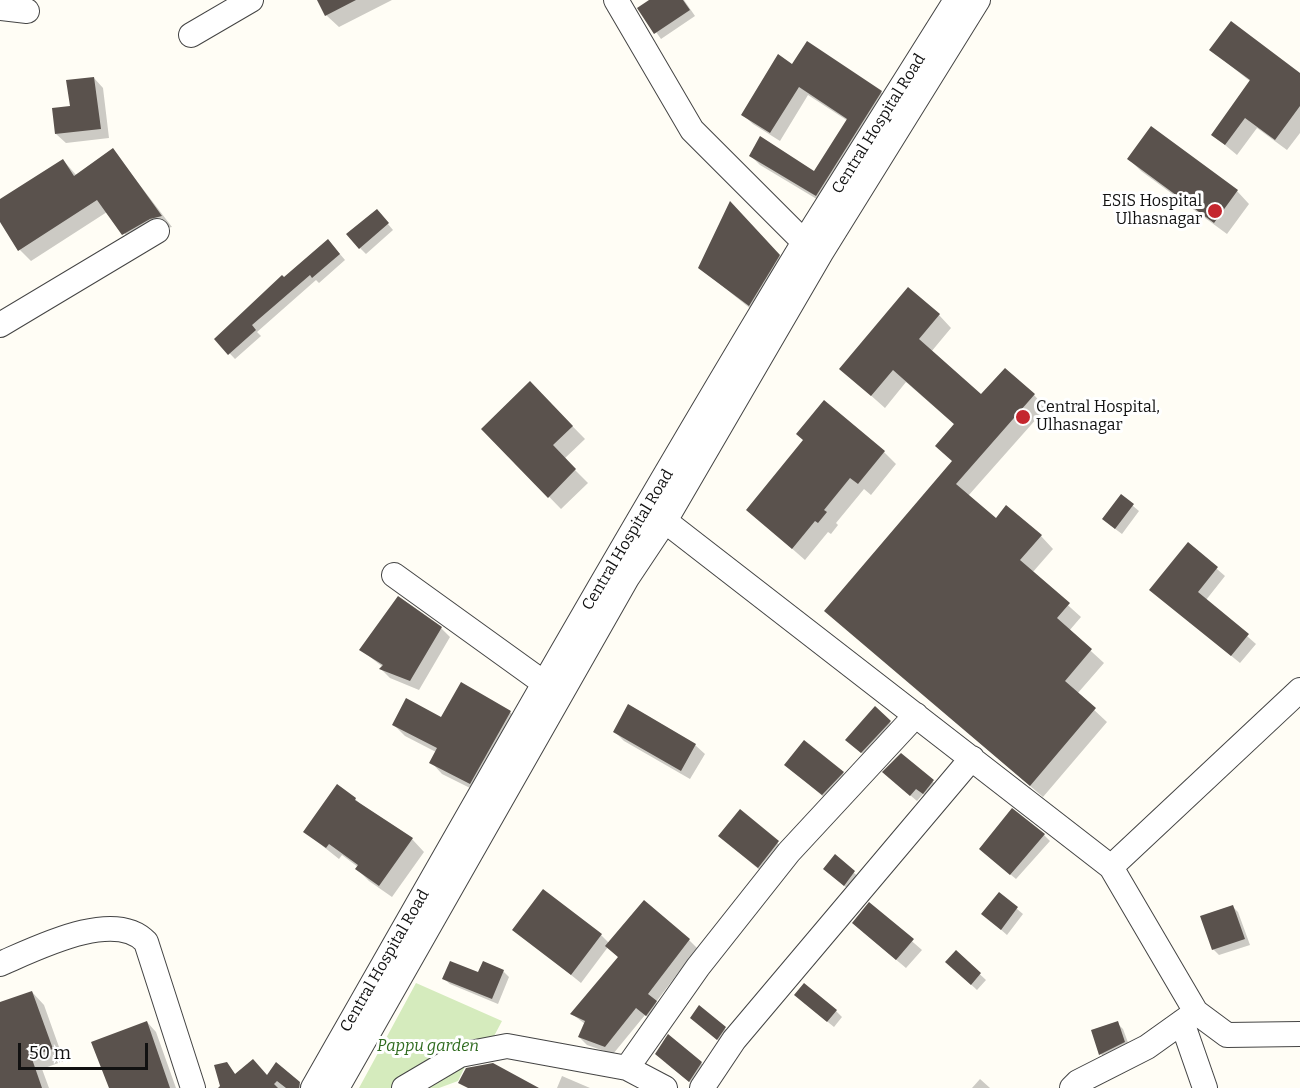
<!DOCTYPE html>
<html>
<head>
<meta charset="utf-8">
<style>
	body { margin:0 }
	#map { position:relative; width:1300px; height:1088px; overflow:hidden; background:#fffdf5; font-family:Bitter,serif }
	canvas { display:block }
	.scale { position:absolute; left:18px; top:1043px; width:130px; height:27px; box-sizing:border-box; border:3px solid #111; border-top:0; padding-left:8px; font-size:18px; line-height:21px; white-space:nowrap; color:#111; -webkit-text-stroke:4px #fff; paint-order:stroke }
</style>
</head>
<body>
<div id="map">
<canvas width="1300" height="1088"></canvas>
<div class="scale">50 m</div>
</div>
<script>
const context = document.querySelector('canvas').getContext('2d');
context.lineJoin = 'round';
function fill(path, color) {
  context.fillStyle = color;
  context.fill(path, 'evenodd');
}
function strokePath(path, color, width, dash) {
  context.strokeStyle = color;
  context.lineWidth = width;
  context.lineCap = dash ? 'butt' : 'round';
  context.setLineDash(dash || []);
  context.stroke(path);
}
function write(font, color, halo, rows, align = 'center') {
  context.font = font + ' Bitter,serif';
  context.lineWidth = 6;
  context.setLineDash([]);
  context.textBaseline = 'middle';
  context.strokeStyle = halo;
  context.fillStyle = color;
  for (const [text, x, y, turn = 0] of rows) {
    context.save();
    context.translate(x, y);
    context.rotate((+turn || 0) * Math.PI / 180);
    context.textAlign = isNaN(turn) ? turn : align;
    if (halo) context.strokeText(text, 0, 0);
    context.fillText(text, 0, 0);
    context.restore();
  }
}
fill(new Path2D(`
	M416,983L502,1021L484,1055L473,1050L458,1081L439,1088H359Z`), '#d5ebbd');
fill(new Path2D(`
	M319,0H392L339,27L326,15Z
	M652,0H684L695,16L661,39L639,8Z
	M1211,50L1300,75V133L1287,150L1257,128L1237,155L1213,135L1251,82Z
	M792,66L881,92L891,101L825,204L760,165L751,156L815,173L848,121L808,95L780,141L753,124L743,115Z
	M94,78L103,88L109,138L66,143L56,134Z
	M113,150L172,227L161,229L134,245L107,212L31,261L20,250L0,220V201L63,160L77,176Z
	M1129,159L1237,191L1249,204L1227,234L1141,171Z
	M742,216L791,268L762,318L700,268Z
	M382,217L393,230L366,254L360,248Z
	M334,247L345,260L319,283L316,280L257,332L261,336L235,359L216,339Z
	M939,315L951,328L931,352L981,396L1034,395L1046,408L968,496L996,520L1041,536L1053,549L1032,573L1081,617L1069,631L1104,663L1077,694L1107,722L1043,797L826,611L954,462L955,425L906,382L885,408L841,369Z
	M530,383L585,439L564,459L588,483L561,509L483,429Z
	M884,452L896,464L871,495L864,489L836,523L838,525L831,534L828,532L805,560L748,510Z
	M1121,496L1139,511L1122,534L1110,525Z
	M1188,544L1225,576L1206,600L1256,644L1240,663L1151,590Z
	M441,628L450,637L419,690L390,678L381,669L383,667L361,650Z
	M461,684L511,713L522,724L482,794L442,774L431,762L436,752L405,736L394,725L441,719Z
	M875,708L896,728L868,758L853,746Z
	M615,732L695,745L705,754L690,779L624,741Z
	M901,755L939,787L929,799L923,794L917,801L890,778Z
	M786,765L843,773L852,782L832,804Z
	M355,799L365,808L412,839L424,852L392,897L369,881L357,869L358,867L342,855L339,859L305,832Z
	M740,811L788,852L768,877L730,845Z
	M1044,835L1050,841L1016,879L987,855Z
	M835,857L860,878L850,891L831,874Z
	M999,894L1023,914L1007,935L983,914Z
	M869,904L922,950L906,968L863,932Z
	M1232,906L1238,912L1250,945L1219,955L1213,949Z
	M514,929L601,935L609,943L689,940L697,948L656,1002L664,1010L655,1023L645,1015L613,1054L587,1045L579,1037L585,1024L572,1014L619,958L608,947L581,983Z
	M956,952L986,980L977,990L953,968Z
	M503,971L509,977L498,1004L450,984L444,979Z
	M32,992L44,1005L64,1061L42,1069L49,1088H0V1003Z
	M802,1001L836,1011L842,1017L834,1027Z
	M700,1007L731,1034L724,1045L698,1023Z
	M147,1022L156,1032L176,1088H110Z
	M1117,1023L1123,1029L1130,1048L1107,1060L1101,1054L1093,1031Z
	M226,1063L236,1075L267,1076L299,1083L305,1088H222Z
	M666,1063H701L711,1072L697,1088Z
	M562,1076L590,1088H557Z
	M980,1079L990,1088H972Z`), '#0003');
fill(new Path2D(`
	M317,0H356L325,16Z
	M649,0H683L690,10L654,34L637,8Z
	M1231,21L1300,73V106L1275,140L1245,118L1225,145L1211,135L1250,80L1209,50Z
	M807,41L882,91L816,196L749,156L760,136L814,171L847,119L799,87L770,133L741,115L778,54L792,64Z
	M94,77L101,129L55,134L52,108L70,106L66,80Z
	M1151,126L1238,190L1214,223L1127,159Z
	M113,148L162,216L150,219L122,235L97,200L18,251L0,222V199L63,159L74,176Z
	M730,201L780,255L749,306L698,268Z
	M377,209L389,223L359,249L346,234Z
	M328,239L340,254L312,278L310,275L252,325L256,330L228,355L214,339L282,275L284,277Z
	M908,287L940,314L919,339L981,394L1005,368L1035,394L956,484L996,518L1006,505L1042,535L1020,560L1070,603L1057,618L1092,649L1065,681L1096,708L1030,786L824,611L952,461L935,446L954,424L893,370L871,396L839,369Z
	M530,381L573,426L553,445L576,469L548,498L481,429Z
	M824,400L885,451L858,484L850,478L824,510L827,512L818,523L815,521L792,549L746,510L803,440L796,434Z
	M1121,494L1134,504L1115,529L1102,519Z
	M1188,542L1218,567L1198,592L1249,634L1231,656L1149,590Z
	M398,596L442,627L410,681L379,669L383,665L359,650Z
	M461,682L511,711L470,784L429,763L437,748L392,725L406,698L441,717Z
	M628,704L696,744L681,771L613,732Z
	M875,706L891,721L861,753L845,740Z
	M804,740L844,772L822,795L784,765Z
	M901,753L934,780L923,794L916,789L910,796L882,772Z
	M337,784L356,798L355,800L413,838L379,886L355,869L358,865L329,844L326,848L303,832Z
	M1012,808L1045,834L1010,875L979,849Z
	M740,809L779,841L758,868L718,836Z
	M835,854L855,871L844,886L823,869Z
	M543,889L602,934L571,975L512,930Z
	M999,892L1018,907L1001,930L981,914Z
	M644,900L690,939L648,994L657,1001L646,1016L636,1008L605,1047L578,1037L585,1021L570,1014L618,957L605,946Z
	M869,902L914,939L896,960L852,923Z
	M1233,905L1245,939L1212,950L1200,916Z
	M956,950L981,973L971,985L945,962Z
	M450,961L478,972L483,961L504,970L492,999L442,979Z
	M804,983L837,1010L827,1022L794,995Z
	M32,991L53,1049L31,1056L42,1088H0V1002Z
	M699,1005L726,1027L717,1040L690,1018Z
	M147,1021L170,1088H109L91,1042Z
	M1118,1021L1125,1042L1099,1055L1091,1030Z
	M668,1034L702,1062L689,1082L655,1054Z
	M253,1059L267,1075L276,1062L300,1082L299,1088H286L277,1081L274,1084L278,1088H218L220,1086L214,1065L227,1062L235,1074Z
	M493,1063L539,1088H468L458,1083L466,1068Z`), '#5a524d');
const minor = new Path2D(`
	M616,0L692,130L804,242L817,250
	M0,8L27,11
	M191,35L251,0
	M0,325L157,231
	M652,514L665,521L1111,867L1196,1012L1227,1035L1300,1034
	M394,575L555,691
	M1111,867L1300,690
	M0,964C35,949 114,908 146,942L193,1088
	M1182,1022L1205,1088
	M627,1068L698,967L789,852L916,715
	M313,1088C474,805 635,521 804,242C854,161 906,81 956,0
	M337,1088L627,578L665,521L821,253L978,0
	M404,1088L460,1055L507,1046L627,1068L665,1088
	M702,1088L734,1040L972,758
	M1072,1088L1078,1082L1147,1047L1196,1012`);
strokePath(minor, '#444', 26);
strokePath(minor, '#fff', 24);
for (const [x, y, r, color] of [
	[1215,211,8,"#c4262e"],
	[1023,417,8,"#c4262e"]
]) {
  const dot = new Path2D();
  dot.arc(x, y, r, 0, 2 * Math.PI);
  context.fillStyle = color;
  context.fill(dot);
  strokePath(dot, '#fff', 2);
}
write('16px', '#111', '#fff', [
	["Central Hospital Road",879,124,-58],
	["Central Hospital Road",628,540,-59],
	["Central Hospital Road",385,961,-60]
]);
write('16px', '#111', '#fff', [
	["ESIS Hospital",1202,202],
	["Ulhasnagar",1202,220],
	["Central Hospital,",1036,408,"left"],
	["Ulhasnagar",1036,426,"left"]
], 'right');
write('italic 16px', '#2f6b1f', '#fff', [
	["Pappu garden",428,1047]
]);
</script>
</body>
</html>
